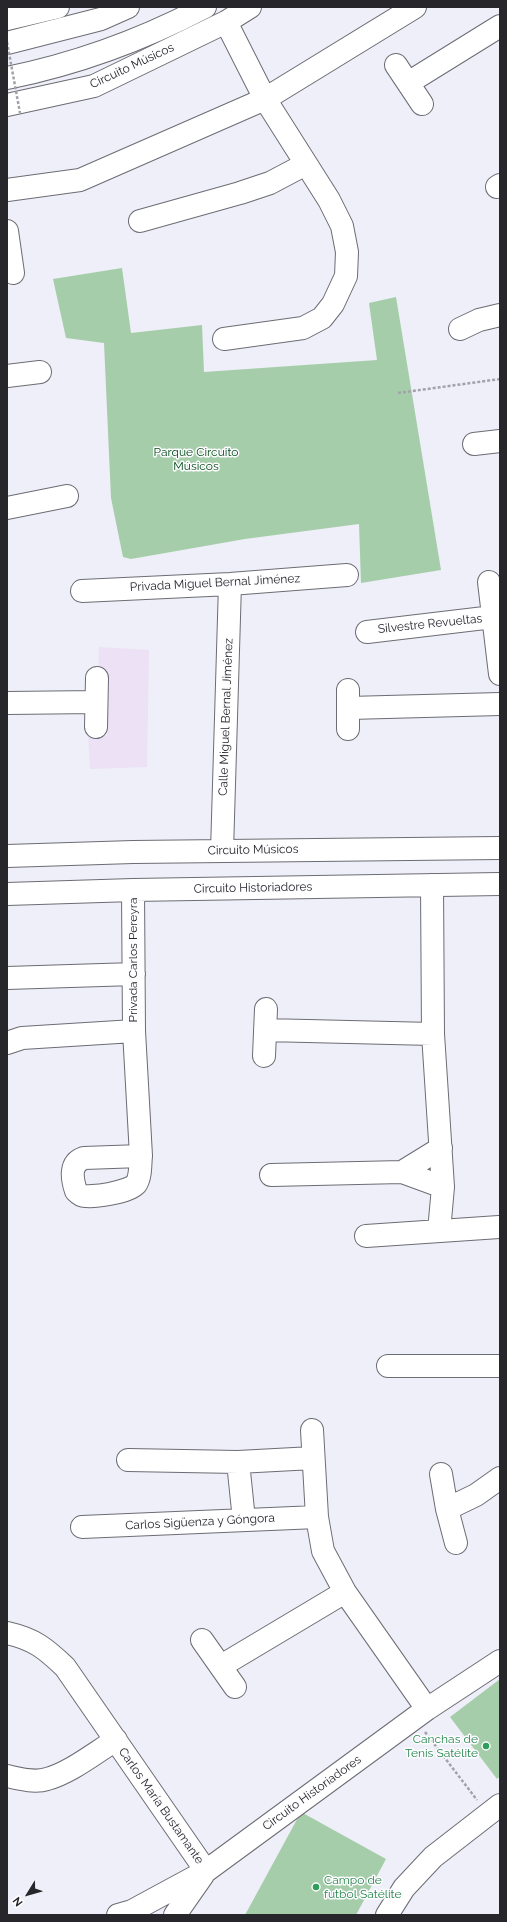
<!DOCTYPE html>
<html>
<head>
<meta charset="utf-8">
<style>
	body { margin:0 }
	#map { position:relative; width:507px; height:1922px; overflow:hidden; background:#eeeff8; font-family:Raleway,sans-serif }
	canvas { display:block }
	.frame { position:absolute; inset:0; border:8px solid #27272b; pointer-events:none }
	.north { position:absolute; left:8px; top:1874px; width:40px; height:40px; -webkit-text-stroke:3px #fdfdff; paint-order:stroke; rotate:233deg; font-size:11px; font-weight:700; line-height:16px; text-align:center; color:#27272b }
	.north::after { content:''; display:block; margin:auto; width:14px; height:18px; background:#27272b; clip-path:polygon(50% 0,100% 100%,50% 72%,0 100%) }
</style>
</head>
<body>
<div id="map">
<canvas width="507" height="1922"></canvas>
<div class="frame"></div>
<div class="north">N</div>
</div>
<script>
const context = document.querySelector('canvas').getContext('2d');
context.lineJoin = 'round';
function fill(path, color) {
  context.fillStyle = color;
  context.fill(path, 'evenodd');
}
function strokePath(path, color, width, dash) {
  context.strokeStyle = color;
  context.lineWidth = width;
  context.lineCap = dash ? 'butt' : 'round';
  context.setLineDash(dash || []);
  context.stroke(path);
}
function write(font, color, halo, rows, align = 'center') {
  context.font = font + ' Raleway,sans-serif';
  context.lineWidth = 3;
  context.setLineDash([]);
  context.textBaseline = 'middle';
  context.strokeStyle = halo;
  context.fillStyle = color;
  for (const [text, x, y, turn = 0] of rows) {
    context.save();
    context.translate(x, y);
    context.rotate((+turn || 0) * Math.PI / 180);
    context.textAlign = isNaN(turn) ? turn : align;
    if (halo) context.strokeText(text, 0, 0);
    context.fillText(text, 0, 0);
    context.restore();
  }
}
fill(new Path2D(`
	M99,647L149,650L147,767L90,769L88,735L107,736L105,680L98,678Z`), '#ece1f5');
fill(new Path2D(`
	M122,268L131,333L202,325L204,372L377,360L369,303L396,297L441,570L361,583L359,524L245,539L131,559L123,557L111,498L104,343L66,338L53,279Z
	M500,1679V1776L497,1779L450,1717Z
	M301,1812L386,1859L356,1915H245Z`), '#a6cdaa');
const minor = new Path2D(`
	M7,19L58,7
	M396,65L422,104
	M408,83L500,26
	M7,105L94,86L226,22L250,7
	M497,187L500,185
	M7,190L80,180L265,99L415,7
	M140,221L240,193L270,183L306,164
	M7,231L13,273
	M460,329L479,320L500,315
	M224,339L303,328L322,318L333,304L346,276L347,252L342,226L329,200L265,99L226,22
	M7,376L40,372
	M474,444L500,441
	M7,508L67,496
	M489,582L500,674
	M82,591L230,584L347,575
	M367,632L493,617
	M348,690V729
	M7,703L96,702
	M349,708L500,704
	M96,727L97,678
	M222,851L230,584
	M7,856L133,852L500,848
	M432,885L433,1034L443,1187L439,1231
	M133,890L134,1031L141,1156C140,1164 141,1177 136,1184C129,1192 90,1199 81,1195C79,1194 78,1193 76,1191C72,1179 69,1163 84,1158L141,1156
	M7,894L133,890L500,884
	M7,978L134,974
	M265,1030L433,1034
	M7,1043L22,1038L134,1031
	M264,1056L266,1009
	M402,1172L441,1148
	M271,1175L402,1172L443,1187
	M366,1236L499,1227
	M388,1366H500
	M312,1430L317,1517L323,1551L345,1592L427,1709
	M128,1460L238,1462L313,1458
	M238,1462L244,1520
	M441,1474L447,1509L456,1543
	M447,1509L476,1495L500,1478
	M82,1527L317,1517
	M7,1633C34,1639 45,1648 65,1667L206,1871
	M202,1640L235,1687
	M221,1666L345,1592
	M7,1776C20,1779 35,1783 47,1779C70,1773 96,1752 116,1740
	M118,1915L132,1911L206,1871L427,1709L500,1661
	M175,1915L203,1875
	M387,1915L404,1888L433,1857L500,1805`);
const major = new Path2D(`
	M7,43L101,19L128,7
	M7,78C76,64 142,40 205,7`);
strokePath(minor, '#6c6c74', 24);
strokePath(major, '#6c6c74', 24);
strokePath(new Path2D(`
	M398,393L500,379
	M425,1732L477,1800`), '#a2a3aa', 2.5, [3, 2]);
strokePath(minor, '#fff', 22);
strokePath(major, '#fff', 22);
strokePath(new Path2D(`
	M7,42L20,113`), '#a2a3aa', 2.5, [3, 2]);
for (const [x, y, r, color] of [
	[486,1746,4,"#2e9e5b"],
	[316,1887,4,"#2e9e5b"]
]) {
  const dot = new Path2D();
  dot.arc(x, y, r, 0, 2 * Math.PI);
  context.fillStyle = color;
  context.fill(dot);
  strokePath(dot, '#fdfdff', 1.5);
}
write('12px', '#27272b', '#fdfdff', [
	["Circuito Músicos",132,66,-25],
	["Privada Miguel Bernal Jiménez",215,583,-3],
	["Silvestre Revueltas",430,624,-6],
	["Calle Miguel Bernal Jiménez",226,717,-88],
	["Circuito Músicos",253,850,-1],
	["Circuito Historiadores",253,888,-1],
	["Privada Carlos Pereyra",133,960,-90],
	["Carlos Sigüenza y Góngora",200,1522,-3],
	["Circuito Historiadores",312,1793,-36],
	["Carlos Maria Bustamante",161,1806,55]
]);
write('12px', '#044919', '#fdfdff', [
	["Parque Circuito",196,452],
	["Músicos",196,466]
]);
write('12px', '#27864d', '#fdfdff', [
	["Canchas de",478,1739],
	["Tenis Satélite",478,1753],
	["Campo de",324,1880,"left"],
	["futbol Satélite",324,1894,"left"]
], 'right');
</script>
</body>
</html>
